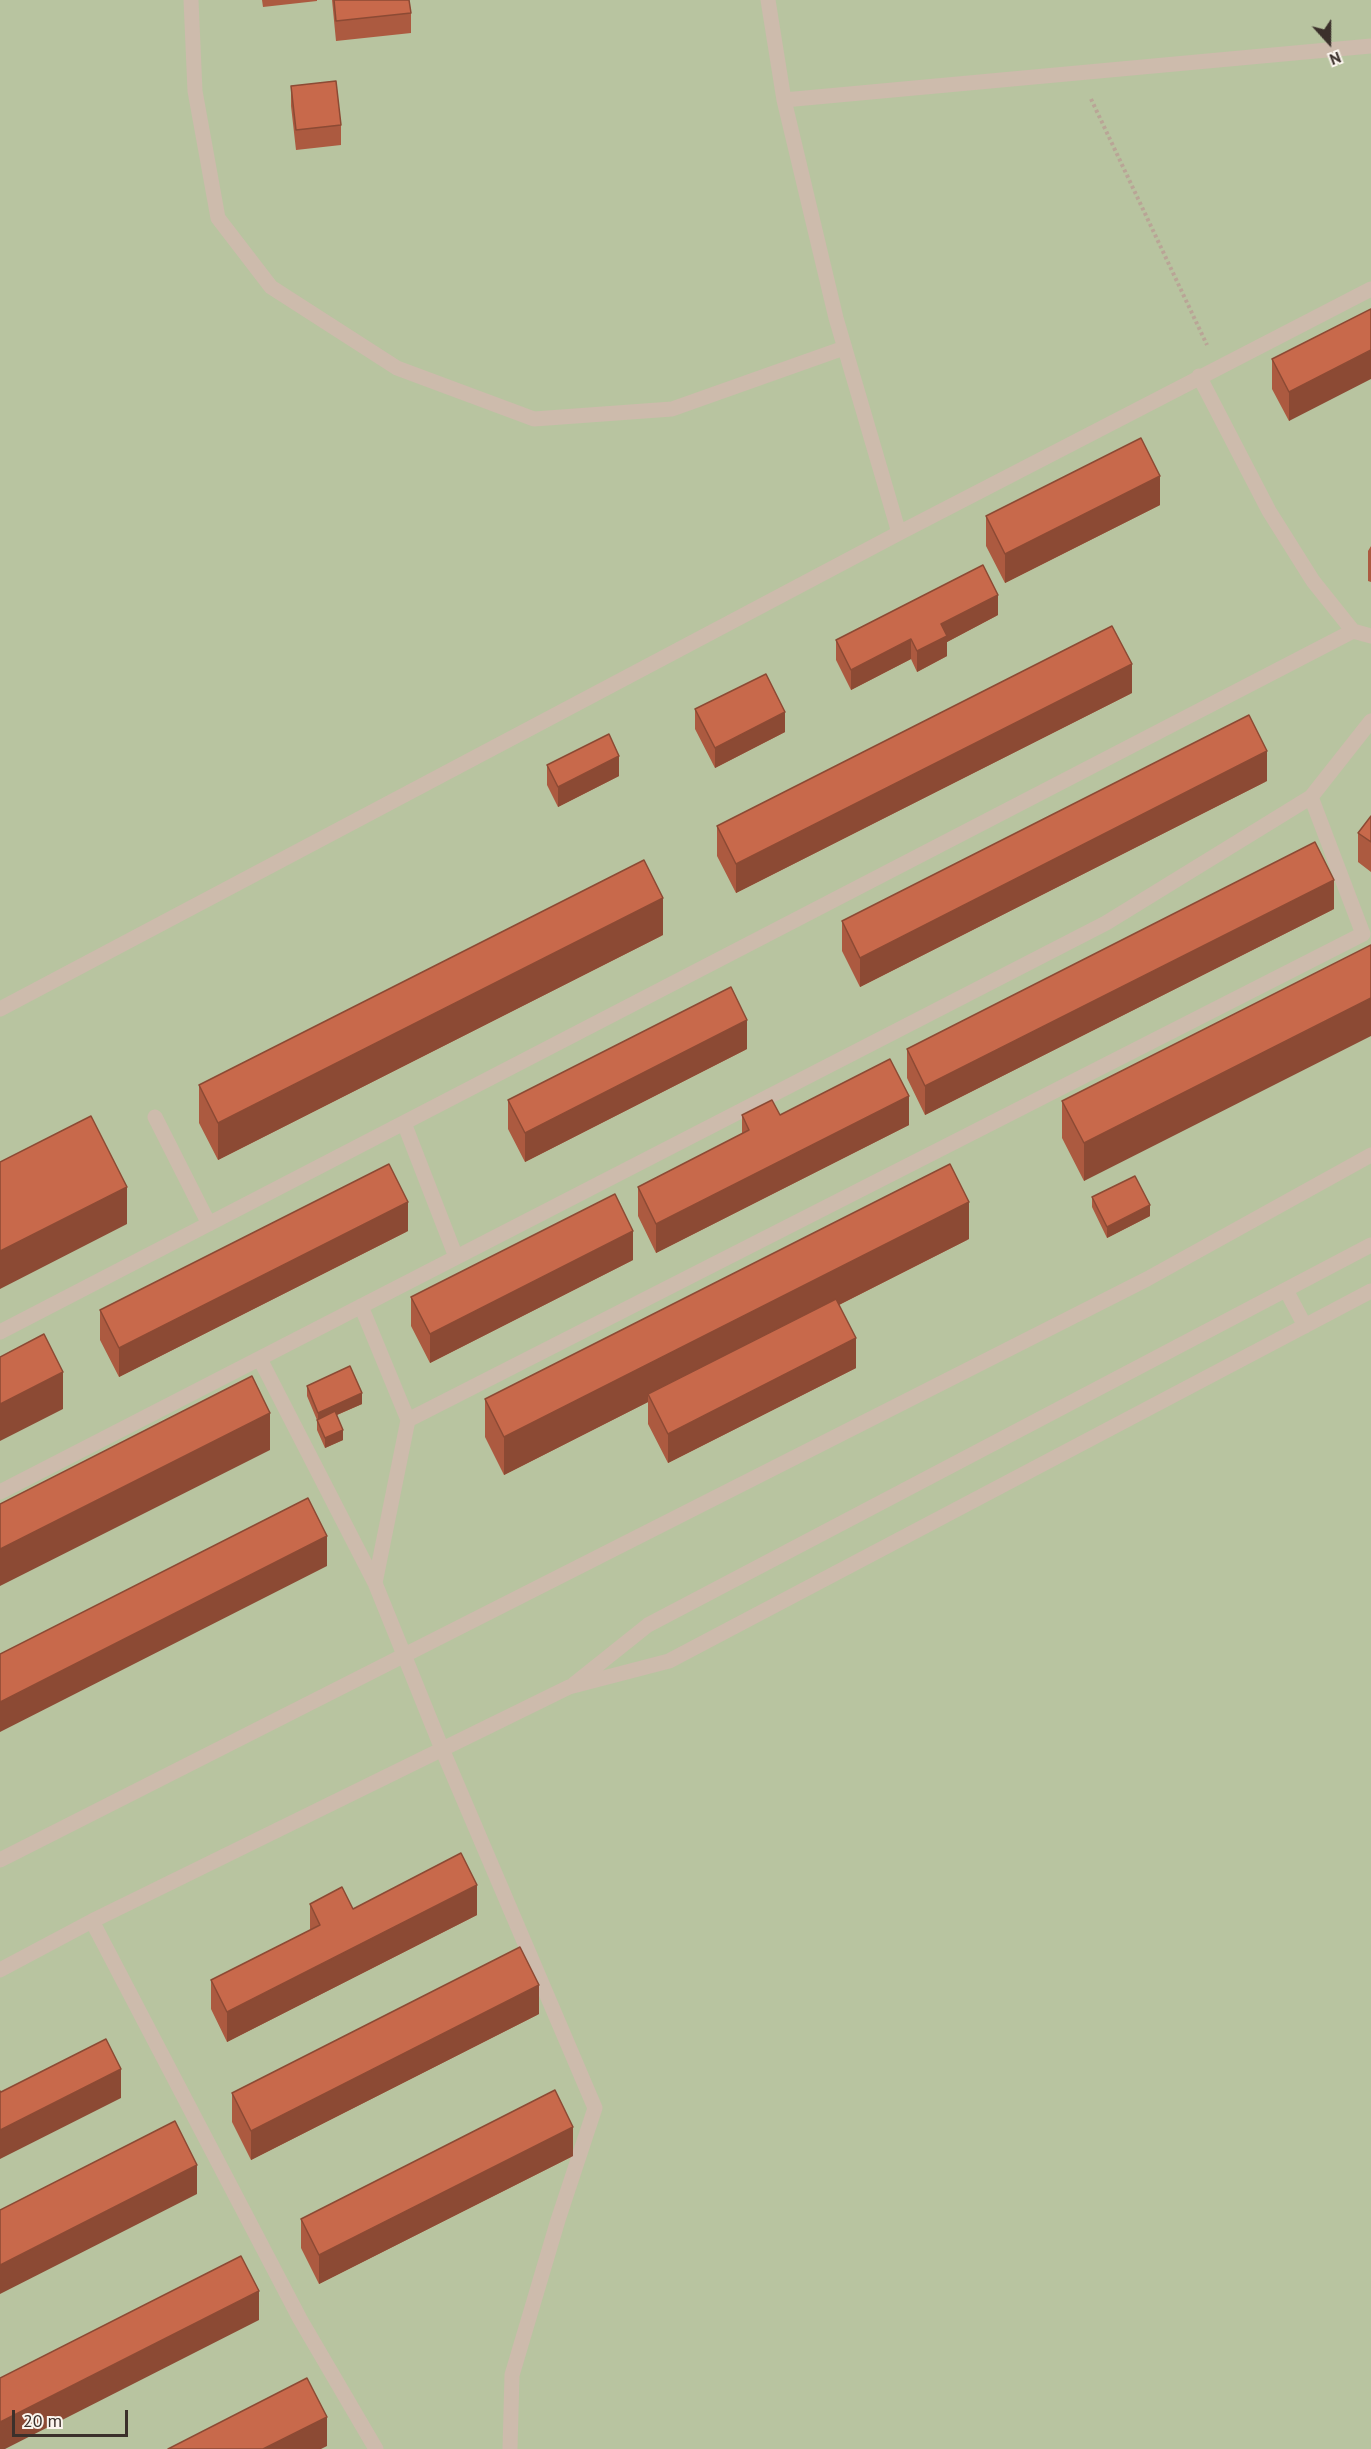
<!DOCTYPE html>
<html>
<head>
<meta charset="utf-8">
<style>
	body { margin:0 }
	#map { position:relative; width:1371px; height:2449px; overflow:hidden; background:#f4ebe1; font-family:"PT Sans",sans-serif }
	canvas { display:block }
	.north { position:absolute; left:1299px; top:12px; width:60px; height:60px; -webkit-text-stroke:4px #fbf5ee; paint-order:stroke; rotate:159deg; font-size:16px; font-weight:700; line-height:24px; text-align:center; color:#3b302b }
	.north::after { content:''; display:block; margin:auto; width:21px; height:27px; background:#3b302b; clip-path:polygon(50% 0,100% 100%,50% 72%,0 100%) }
	.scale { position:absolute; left:12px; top:2410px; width:116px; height:27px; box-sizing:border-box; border:3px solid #3b302b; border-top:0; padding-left:8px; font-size:18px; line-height:21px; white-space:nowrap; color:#3b302b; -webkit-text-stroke:4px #fbf5ee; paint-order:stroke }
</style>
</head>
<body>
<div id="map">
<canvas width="1371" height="2449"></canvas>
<div class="north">N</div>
<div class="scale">20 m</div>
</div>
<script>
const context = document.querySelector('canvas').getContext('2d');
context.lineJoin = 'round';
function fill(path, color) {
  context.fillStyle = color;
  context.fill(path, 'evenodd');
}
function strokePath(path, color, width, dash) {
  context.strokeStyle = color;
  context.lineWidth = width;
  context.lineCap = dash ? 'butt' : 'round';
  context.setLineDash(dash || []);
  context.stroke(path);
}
fill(new Path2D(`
	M0,0H1371V2449H0Z`), '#b8c4a0');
strokePath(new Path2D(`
	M1091,99L1207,345`), '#b9a596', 4, [3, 3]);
strokePath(new Path2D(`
	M191,0L195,91L218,218L271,287L397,368L534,419L672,409L844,348
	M768,0L784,100L836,318L899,533
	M784,100L1371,46
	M1199,376L1269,511L1313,581L1353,631L1371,636
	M0,1009L899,533L1371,289
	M155,1117L209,1224
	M404,1123L456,1257
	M1286,1290L1305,1326
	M361,1306L408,1420
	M0,1332L1353,631
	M260,1359L375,1583
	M0,1492L1106,923L1311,797L1371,721
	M574,1684L648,1625L1371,1245
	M0,1860L1147,1279L1371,1155
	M92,1921L300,2319L376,2449
	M0,1970L92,1921L569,1687L669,1661L1371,1291
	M510,2449L512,2375L558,2220L595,2108L442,1749L375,1583L408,1420L1363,934L1311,797`), '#cdbbac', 15);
fill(new Path2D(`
	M262,0H317V1L263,7Z
	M332,0H409L411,13V33L336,41Z
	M291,86L341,125V145L296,150L291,106Z
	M1371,309L1289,421L1272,389V359Z
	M1160,505L1005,583L986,546V516Z
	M1371,546V582L1368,581V551Z
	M998,615L947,642V656L917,672L911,659L851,690L836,660V640Z
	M1132,693L736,893L717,856V826Z
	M695,709L785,732L715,768L695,729Z
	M547,765L619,776L558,807L547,785Z
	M1267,781L860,987L842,951V921Z
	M1371,816V872L1358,862V833Z
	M1334,909L925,1115L907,1078V1049Z
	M663,935L218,1160L199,1123V1085Z
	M1371,945L1084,1181L1062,1138V1101Z
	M747,1049L525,1162L508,1129V1100Z
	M742,1115H780L909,1125L656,1253L638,1216V1187L742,1134Z
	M1092,1197L1150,1216L1107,1238L1092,1207Z
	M408,1231L119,1377L100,1340V1310Z
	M969,1239L839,1305L856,1368L668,1463L648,1424V1402L504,1475L485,1437V1399Z
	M633,1260L430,1363L411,1326V1297Z
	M307,1386L362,1404L337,1415L343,1440L325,1448L317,1430V1420L307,1396Z
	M310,1904L353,1909L477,1915L227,2042L211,2009V1980L310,1930Z
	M539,2014L251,2160L232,2122V2093Z
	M573,2156L319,2284L301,2248V2219Z`), '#ac5a40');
fill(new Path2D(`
	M1371,350V379L1289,421V392Z
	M1160,476V505L1005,583V554Z
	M998,595V615L947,642V656L917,672V651L941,624Z
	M911,639V659L851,690V670Z
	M1132,664V693L736,893V864Z
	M785,712V732L715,768V748Z
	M1267,751V781L860,987V958Z
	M619,756V776L558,807V787Z
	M1334,880V909L925,1115V1086Z
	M663,898V935L218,1160V1123Z
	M1371,998V1036L1084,1181V1143Z
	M747,1020V1049L525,1162V1133Z
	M909,1096V1125L656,1253V1224Z
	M127,1187V1224L0,1289V1251Z
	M408,1202V1231L119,1377V1348Z
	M969,1202V1239L651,1400L648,1394V1402L504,1475V1437Z
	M1150,1205V1216L1107,1238V1227Z
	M633,1231V1260L430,1363V1334Z
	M856,1338V1368L668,1463V1434Z
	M63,1372V1409L0,1441V1404Z
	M362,1393V1404L318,1423V1413Z
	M270,1413V1450L0,1586V1549Z
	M343,1430V1440L325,1448V1438Z
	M327,1536V1566L0,1732V1702Z
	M477,1885V1915L227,2042V2012Z
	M539,1985V2014L251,2160V2131Z
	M121,2069V2098L0,2159V2130Z
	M573,2127V2156L319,2284V2255Z
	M197,2165V2194L0,2294V2265Z
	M259,2291V2320L5,2449H0V2422Z
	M327,2417V2446L321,2449H263Z`), '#8c4a34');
const building = new Path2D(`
	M334,0H409L411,13L336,21Z
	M336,81L341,125L296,130L291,86Z
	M1371,309V350L1289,392L1272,359Z
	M1141,438L1160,476L1005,554L986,516Z
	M983,565L998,595L941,624L947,636L917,651L911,639L851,670L836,640Z
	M1112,626L1132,664L736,864L717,826Z
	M766,674L785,712L715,748L695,709Z
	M1249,715L1267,751L860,958L842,921Z
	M609,734L619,756L558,787L547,765Z
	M1371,816V842L1358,833Z
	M1315,842L1334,880L925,1086L907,1049Z
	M644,860L663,898L218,1123L199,1085Z
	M1371,945V998L1084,1143L1062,1101Z
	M731,987L747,1020L525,1133L508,1100Z
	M890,1059L909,1096L656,1224L638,1187L749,1130L742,1115L772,1100L780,1115Z
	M91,1116L127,1187L0,1251V1162Z
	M389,1164L408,1202L119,1348L100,1310Z
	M950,1164L969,1202L504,1437L485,1399Z
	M1135,1176L1150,1205L1107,1227L1092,1197Z
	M615,1194L633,1231L430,1334L411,1297Z
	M836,1299L856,1338L668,1434L648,1394Z
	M44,1334L63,1372L0,1404V1357Z
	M350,1366L362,1393L318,1413L307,1386Z
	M252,1376L270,1413L0,1549V1504Z
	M335,1411L343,1430L325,1438L317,1420Z
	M308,1498L327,1536L0,1702V1654Z
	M461,1853L477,1885L227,2012L211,1980L320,1925L310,1904L342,1887L353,1909Z
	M520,1947L539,1985L251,2131L232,2093Z
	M106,2039L121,2069L0,2130V2091L1,2092Z
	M555,2090L573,2127L319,2255L301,2219Z
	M175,2121L197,2165L0,2265V2210Z
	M241,2256L259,2291L0,2422V2378Z
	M307,2378L327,2417L263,2449H168Z`);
fill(building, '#c8694b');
strokePath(building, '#8c4a34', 1.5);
</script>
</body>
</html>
